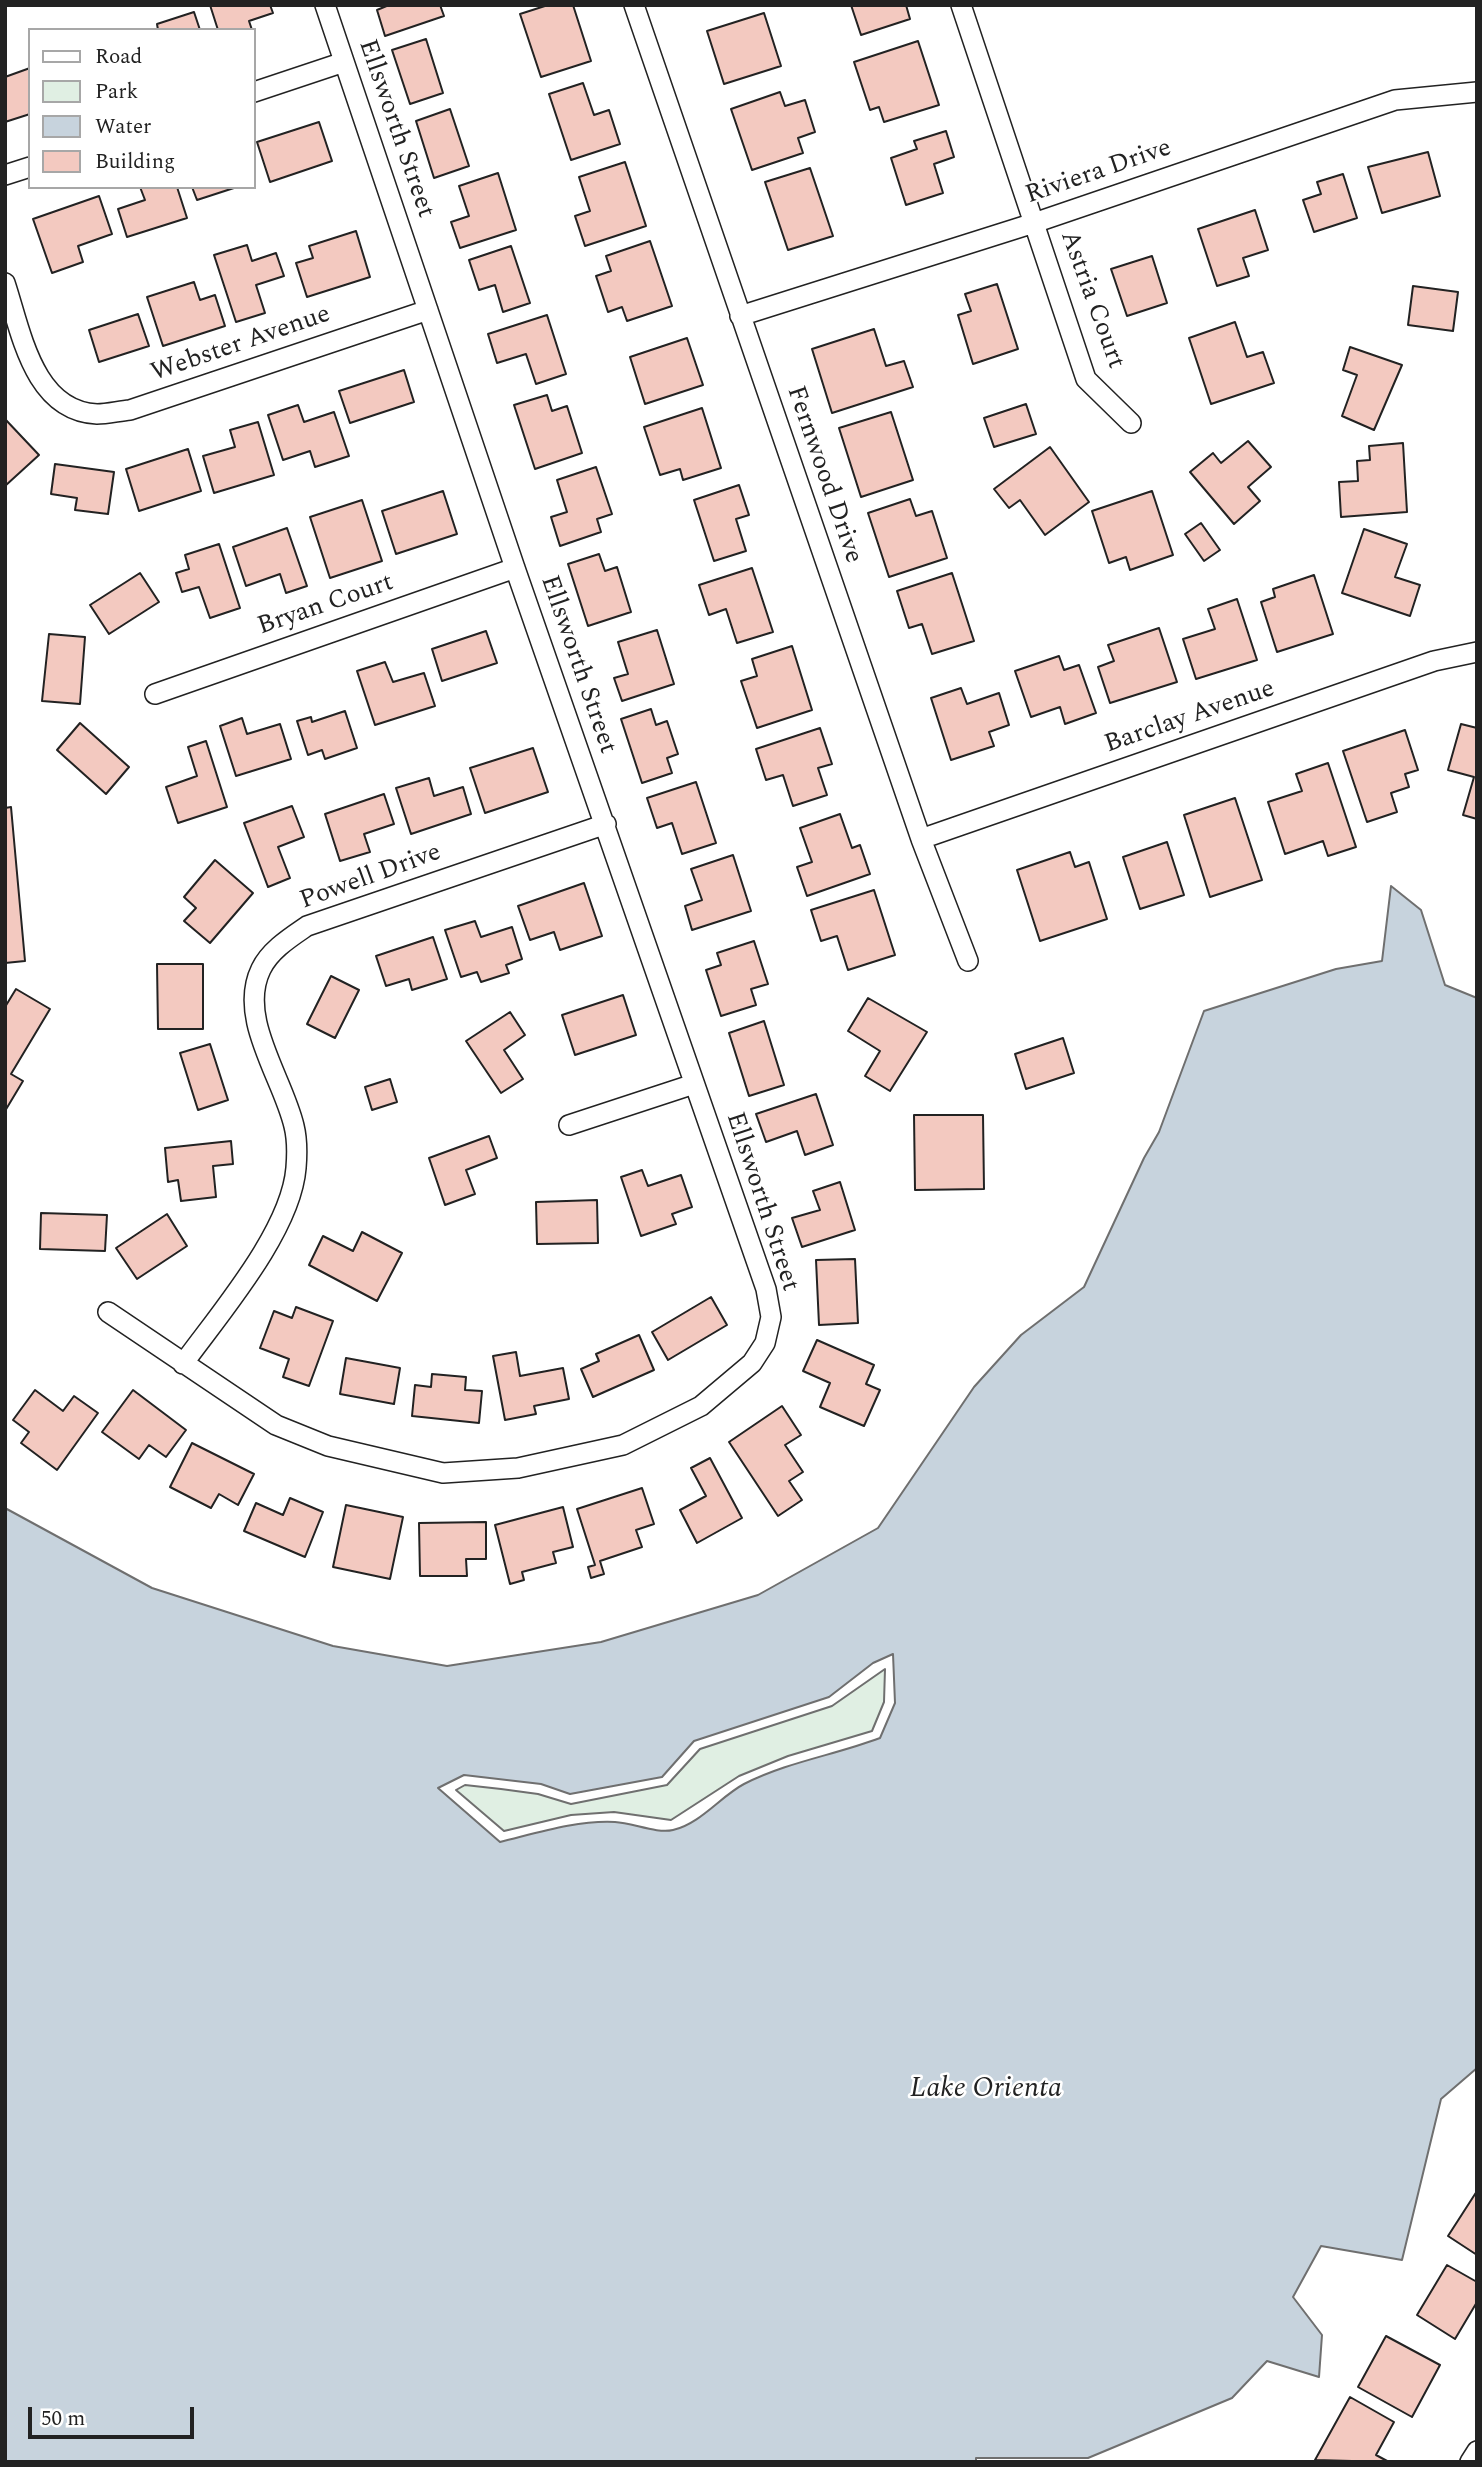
<!DOCTYPE html>
<html>
<head>
<meta charset="utf-8">
<style>
	body { margin:0 }
	#map { position:relative; width:1482px; height:2467px; overflow:hidden; background:#fff; font-family:Spectral,serif }
	canvas { display:block }
	.frame { position:absolute; inset:0; border:7px solid #222; pointer-events:none }
	.legend { position:absolute; left:28px; top:28px; width:228px; height:161px; box-sizing:border-box; background:#fff; border:2px solid #a7a7a7; margin:0; padding:9px 12px; list-style:none; font-size:21px; color:#222 }
	.legend li { display:flex; align-items:center; gap:14px; height:35px }
	.legend b { width:35px; border:2px solid #a7a7a7 }
	.scale { position:absolute; left:28px; top:2407px; width:166px; height:32px; box-sizing:border-box; border:4px solid #222; border-top:0; padding-left:9px; font-size:21px; line-height:24px; white-space:nowrap; color:#222; -webkit-text-stroke:5px #fff; paint-order:stroke }
</style>
</head>
<body>
<div id="map">
<canvas width="1482" height="2467"></canvas>
<div class="frame"></div>
<ul class="legend">
<li><b style="height:9px;background:#fff"></b>Road</li>
<li><b style="height:19px;background:#e0efe3"></b>Park</li>
<li><b style="height:19px;background:#c7d3dd"></b>Water</li>
<li><b style="height:19px;background:#f3c9c0"></b>Building</li>
</ul>
<div class="scale">50 m</div>
</div>
<script>
const context = document.querySelector('canvas').getContext('2d');
context.lineJoin = 'round';
function fill(path, color) {
  context.fillStyle = color;
  context.fill(path, 'evenodd');
}
function strokePath(path, color, width, dash) {
  context.strokeStyle = color;
  context.lineWidth = width;
  context.lineCap = dash ? 'butt' : 'round';
  context.setLineDash(dash || []);
  context.stroke(path);
}
function write(font, color, halo, rows, align = 'center') {
  context.font = font + ' Spectral,serif';
  context.lineWidth = 5;
  context.setLineDash([]);
  context.textBaseline = 'middle';
  context.strokeStyle = halo;
  context.fillStyle = color;
  for (const [text, x, y, turn = 0] of rows) {
    context.save();
    context.translate(x, y);
    context.rotate((+turn || 0) * Math.PI / 180);
    context.textAlign = isNaN(turn) ? turn : align;
    if (halo) context.strokeText(text, 0, 0);
    context.fillText(text, 0, 0);
    context.restore();
  }
}
const green = new Path2D(`
	M885,1669L884,1702L872,1731L788,1756L739,1776L671,1820L614,1812L571,1815L504,1831L456,1790L465,1785L501,1789L538,1794L571,1804L667,1785L700,1749L832,1706Z`);
fill(green, '#e0efe3');
strokePath(green, '#6f6f6f', 2);
const water = new Path2D(`
	M1391,886L1421,910L1445,985L1477,998V2068L1441,2099L1402,2260L1321,2246L1293,2297L1322,2335L1319,2377L1267,2361L1232,2398L1088,2458H976V2462H5V1508L152,1588L333,1646L447,1666L601,1642L758,1595L878,1528L974,1387L1021,1335L1084,1287L1144,1158L1159,1132L1204,1011L1336,969L1382,961ZM893,1654L895,1703L880,1738C835,1755 787,1762 744,1784C721,1796 700,1824 673,1830C657,1834 633,1823 615,1822C577,1820 537,1833 500,1842L438,1788L464,1775L541,1784L570,1794L662,1777L694,1741L829,1697L873,1663Z`);
fill(water, '#c7d3dd');
strokePath(water, '#6f6f6f', 2);
const building = new Path2D(`
	M210,5H270L273,13L249,21L252,30H218Z
	M389,5H440L444,16L385,36L377,10Z
	M548,5H573L591,61L541,77L520,14Z
	M851,5H906L910,19L861,35Z
	M194,12L200,30H158L157,24Z
	M764,13L781,66L724,84L707,31Z
	M426,39L443,93L410,104L392,50Z
	M918,41L939,105L884,122L879,107L870,110L854,62Z
	M30,68V114L5,122V77Z
	M583,83L594,115L609,110L620,144L571,160L549,94Z
	M780,92L785,106L805,100L815,132L798,138L803,153L752,170L731,109Z
	M450,109L469,166L434,178L416,121Z
	M319,122L332,161L270,182L257,142Z
	M946,131L954,157L934,164L943,193L906,205L891,158L917,149L914,141Z
	M1428,152L1440,196L1382,213L1368,167Z
	M625,162L646,226L585,246L575,216L590,211L579,177Z
	M810,168L833,236L788,250L765,182Z
	M498,173L516,230L460,248L451,222L469,216L459,186Z
	M1343,174L1357,218L1314,232L1303,200L1321,194L1317,182Z
	M140,187H177L187,218L127,237L118,209L145,200Z
	M192,187H237L197,200Z
	M99,196L112,234L78,246L83,262L52,273L33,219Z
	M1255,210L1268,250L1243,258L1249,276L1217,286L1198,229Z
	M356,231L370,277L307,297L296,263L313,258L309,246Z
	M650,241L672,306L627,321L622,307L608,312L596,276L611,271L606,256Z
	M247,245L252,261L276,253L284,276L256,285L265,313L236,322L214,255Z
	M511,246L530,303L503,312L495,285L479,290L469,260Z
	M1152,256L1167,303L1127,316L1111,269Z
	M194,282L200,300L215,295L225,326L163,346L147,297Z
	M997,284L1018,349L973,364L958,315L971,311L965,294Z
	M1413,286L1458,292L1453,331L1408,325Z
	M138,314L149,346L99,362L89,330Z
	M547,315L566,374L536,384L526,354L497,363L488,334Z
	M1235,322L1247,357L1263,352L1274,383L1211,404L1189,338Z
	M874,329L886,366L904,361L913,387L832,413L812,349Z
	M687,338L703,385L645,404L630,357Z
	M1350,347L1402,365L1374,430L1342,416L1357,375L1343,370Z
	M404,370L414,402L350,423L339,391Z
	M547,395L552,411L567,406L582,453L535,469L514,405Z
	M1026,404L1036,434L994,447L984,418Z
	M298,405L304,422L334,412L349,456L315,467L310,451L283,460L268,415Z
	M702,408L721,468L683,480L680,469L660,475L644,427Z
	M891,412L913,480L861,497L839,428Z
	M5,419L39,455L5,486Z
	M258,422L274,475L214,493L203,456L235,447L230,430Z
	M1248,441L1271,467L1248,487L1260,501L1234,524L1190,472L1213,453L1221,463Z
	M1403,443L1407,512L1341,517L1339,482L1358,481L1357,461L1370,460L1369,446Z
	M1050,447L1089,502L1045,535L1020,500L1009,508L994,489Z
	M188,449L201,491L139,511L126,469Z
	M55,464L114,472L108,514L75,510L77,498L51,494Z
	M596,467L612,514L597,519L601,532L560,546L551,517L567,512L557,480Z
	M739,485L749,515L736,519L746,551L714,561L694,500Z
	M443,491L457,534L396,554L382,511Z
	M1152,491L1173,555L1130,570L1126,557L1109,563L1092,511Z
	M910,499L916,516L932,511L947,558L889,577L868,513Z
	M362,500L382,561L330,578L310,517Z
	M1201,523L1220,550L1204,561L1185,534Z
	M287,528L307,586L286,593L280,574L246,586L233,547Z
	M1364,529L1407,544L1395,577L1420,585L1410,616L1342,593Z
	M219,544L240,608L210,618L199,587L182,592L176,573L189,569L185,555Z
	M599,554L605,571L617,567L631,612L588,626L568,564Z
	M752,568L773,632L737,643L726,609L709,615L699,585Z
	M140,573L159,602L109,634L90,605Z
	M952,573L974,641L932,654L922,624L909,628L897,591Z
	M1314,575L1333,634L1277,652L1261,602L1275,597L1273,589Z
	M1237,599L1257,660L1196,679L1183,639L1215,629L1208,609Z
	M1159,628L1177,682L1110,703L1098,667L1114,661L1108,645Z
	M657,630L674,684L622,701L614,678L628,674L618,642Z
	M486,631L497,663L442,681L432,649Z
	M49,634L85,637L80,704L42,701Z
	M792,646L812,710L757,728L741,681L757,676L752,659Z
	M1059,656L1064,670L1079,665L1096,713L1065,724L1060,707L1031,717L1015,671Z
	M385,662L393,682L424,673L435,706L375,725L357,671Z
	M961,688L967,704L999,693L1009,725L989,732L994,746L951,760L931,698Z
	M651,709L656,725L667,721L678,754L667,758L672,773L642,783L621,719Z
	M345,711L357,748L325,759L322,750L308,755L297,721L311,717L312,722Z
	M242,718L247,734L280,724L291,759L236,776L220,726Z
	M80,723L129,767L106,794L57,750Z
	M1461,724L1477,728V819L1463,815L1474,777L1448,770Z
	M820,728L832,764L818,768L827,795L793,806L783,775L766,780L756,749Z
	M1405,730L1418,770L1405,774L1409,787L1391,793L1397,812L1367,822L1343,751Z
	M206,741L227,807L178,823L166,787L197,776L188,747Z
	M533,748L548,792L485,813L470,768Z
	M1328,763L1356,847L1328,856L1323,841L1285,854L1268,802L1302,791L1296,774Z
	M429,778L434,796L463,787L471,814L411,834L396,788Z
	M696,782L716,843L682,854L672,823L657,828L647,798Z
	M384,794L394,824L364,834L370,852L340,861L325,814Z
	M1235,798L1262,880L1210,897L1184,815Z
	M292,806L304,837L278,847L290,878L268,887L244,823Z
	M11,807L25,961L5,963V808Z
	M840,814L852,848L860,845L870,874L807,896L797,867L812,862L800,828Z
	M1167,842L1184,895L1140,909L1123,857Z
	M1070,852L1075,867L1089,862L1107,919L1040,941L1017,870Z
	M733,855L751,911L692,930L685,906L702,900L691,869Z
	M215,860L253,893L210,943L184,921L196,908L184,897Z
	M584,883L602,936L560,950L554,932L530,940L518,906Z
	M874,890L895,955L848,970L837,936L821,941L811,910Z
	M475,921L481,937L512,927L522,959L506,965L509,973L481,982L477,972L461,977L445,930Z
	M433,937L447,979L412,990L409,979L386,986L376,956Z
	M754,941L768,984L751,989L756,1005L721,1016L706,970L721,965L717,953Z
	M157,964H203V1029H158Z
	M331,976L359,990L335,1038L307,1024Z
	M16,989L50,1009L11,1074L23,1081L5,1111V1007Z
	M623,995L636,1035L575,1055L562,1015Z
	M868,998L927,1032L890,1091L865,1076L880,1051L848,1031Z
	M510,1012L525,1035L504,1050L523,1079L501,1093L466,1041Z
	M764,1021L784,1085L749,1096L729,1033Z
	M1063,1038L1074,1073L1026,1089L1015,1054Z
	M210,1044L228,1100L198,1110L180,1053Z
	M390,1079L397,1102L372,1110L365,1087Z
	M816,1094L833,1145L805,1155L797,1131L766,1142L756,1114Z
	M914,1115H983L984,1189L915,1190Z
	M489,1136L497,1158L466,1170L475,1194L445,1205L429,1158Z
	M231,1141L233,1164L213,1166L216,1197L181,1201L178,1180L168,1182L165,1148Z
	M642,1170L648,1186L681,1175L692,1207L672,1214L676,1224L641,1236L621,1177Z
	M840,1182L855,1230L802,1247L792,1218L820,1210L813,1191Z
	M597,1200L598,1243L537,1244L536,1202Z
	M41,1213L107,1215L105,1251L40,1249Z
	M167,1214L187,1246L137,1279L116,1248Z
	M362,1232L402,1253L377,1301L309,1265L323,1236L353,1251Z
	M855,1259L858,1323L819,1325L816,1260Z
	M711,1297L727,1325L668,1360L652,1332Z
	M296,1307L333,1321L309,1386L283,1377L289,1359L260,1348L274,1311L292,1318Z
	M639,1335L654,1370L593,1397L581,1369L599,1361L596,1354Z
	M817,1340L874,1365L866,1384L880,1390L864,1426L820,1407L830,1383L803,1371Z
	M516,1352L520,1376L563,1368L569,1399L534,1406L536,1414L505,1420L493,1356Z
	M346,1358L400,1368L394,1404L340,1394Z
	M432,1374L466,1377L465,1390L482,1391L479,1423L412,1416L415,1385L431,1387Z
	M35,1390L63,1411L74,1396L98,1413L57,1470L21,1443L29,1432L13,1420Z
	M133,1390L186,1430L166,1457L149,1445L139,1459L102,1432Z
	M782,1406L801,1435L785,1445L803,1472L789,1481L802,1500L778,1516L729,1442Z
	M192,1443L254,1474L238,1505L219,1494L211,1508L170,1487Z
	M710,1458L742,1518L697,1543L680,1510L706,1496L691,1468Z
	M642,1488L654,1524L636,1530L642,1547L600,1561L604,1574L591,1578L588,1567L595,1565L577,1509Z
	M290,1498L323,1512L305,1557L244,1531L256,1503L283,1515Z
	M346,1505L403,1517L390,1579L333,1567Z
	M563,1507L573,1547L553,1552L556,1563L522,1572L524,1580L510,1584L495,1525Z
	M486,1522V1559H466L467,1576H420L419,1523Z
	M1477,2191V2255L1448,2236Z
	M1447,2265L1477,2282V2302L1455,2339L1417,2315Z
	M1386,2336L1440,2365L1412,2417L1358,2387Z
	M1350,2397L1394,2422L1376,2455L1389,2462L1315,2460Z`);
fill(building, '#f3c9c0');
strokePath(building, '#222', 2);
const street = new Path2D(`
	M634,5L921,839L968,961
	M961,5L1086,379L1131,423
	M254,92L344,62
	M5,175L30,167
	M5,283C21,331 33,411 97,414C107,414 119,411 130,410L428,310
	M740,316L1034,223L1395,100L1477,92
	M155,694L515,568
	M921,839L1434,661L1477,652
	M569,1125L694,1084
	M108,1312L276,1425L328,1446L443,1473L518,1468L623,1445L701,1406L752,1363L765,1343L771,1317L766,1289L515,568L325,5
	M183,1364C220,1313 291,1231 296,1168C297,1156 297,1138 294,1126C283,1078 237,1018 261,969C270,950 291,937 307,926L606,824
	M1470,2462L1477,2451`);
strokePath(street, '#222', 22);
strokePath(street, '#fff', 19);
write('26px', '#222', '#fff', [
	["Ellsworth Street",395,129,71],
	["Riviera Drive",1099,173,-19],
	["Astria Court",1091,300,70],
	["Webster Avenue",241,345,-19],
	["Fernwood Drive",823,475,71],
	["Bryan Court",326,606,-19],
	["Ellsworth Street",577,665,71],
	["Barclay Avenue",1190,718,-19],
	["Powell Drive",371,878,-20],
	["Ellsworth Street",761,1202,72]
]);
write('italic 28px', '#222', '#fff', [
	["Lake Orienta",986,2091]
]);
</script>
</body>
</html>
